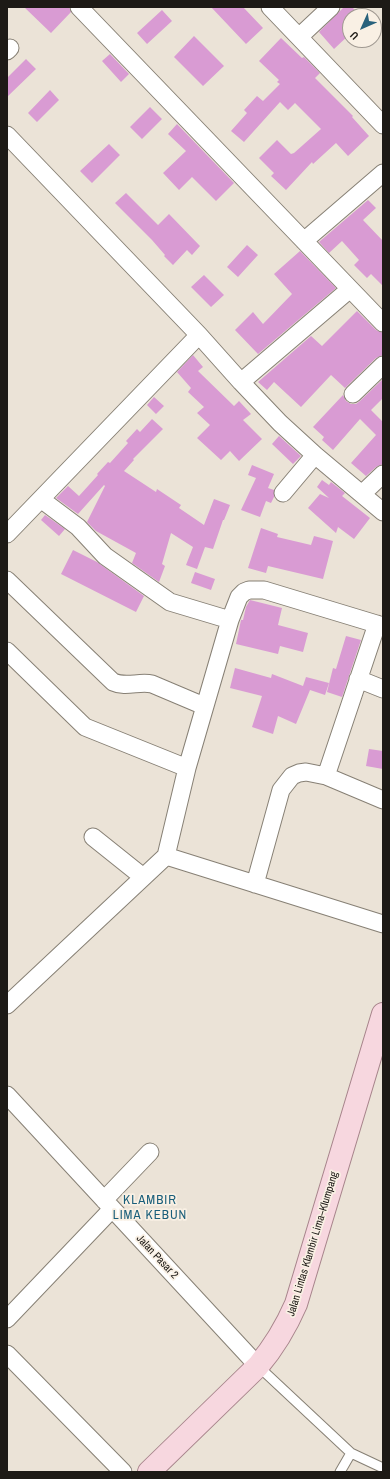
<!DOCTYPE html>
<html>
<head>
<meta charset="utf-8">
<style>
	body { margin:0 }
	#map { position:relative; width:390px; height:1479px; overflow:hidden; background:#ebe3d7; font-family:"Archivo Narrow",sans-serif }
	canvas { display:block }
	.frame { position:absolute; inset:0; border:8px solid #1d1a16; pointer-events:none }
	.north { position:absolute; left:342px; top:8px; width:40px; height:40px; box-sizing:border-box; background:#f9f0e4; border:1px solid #a19a92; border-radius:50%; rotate:225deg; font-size:11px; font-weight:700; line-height:16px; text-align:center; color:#1d1a16 }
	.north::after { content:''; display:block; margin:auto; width:14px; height:18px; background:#29627c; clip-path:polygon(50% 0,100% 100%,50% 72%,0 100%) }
</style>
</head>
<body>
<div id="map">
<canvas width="390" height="1479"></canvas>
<div class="frame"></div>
<div class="north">U</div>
</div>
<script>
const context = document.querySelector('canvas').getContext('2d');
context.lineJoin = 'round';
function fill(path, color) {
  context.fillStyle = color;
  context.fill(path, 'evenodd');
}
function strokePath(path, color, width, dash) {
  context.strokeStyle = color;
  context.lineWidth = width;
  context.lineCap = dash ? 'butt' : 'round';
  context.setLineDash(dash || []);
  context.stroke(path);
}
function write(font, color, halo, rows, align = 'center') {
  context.font = font + ' "Archivo Narrow",sans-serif';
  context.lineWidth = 3.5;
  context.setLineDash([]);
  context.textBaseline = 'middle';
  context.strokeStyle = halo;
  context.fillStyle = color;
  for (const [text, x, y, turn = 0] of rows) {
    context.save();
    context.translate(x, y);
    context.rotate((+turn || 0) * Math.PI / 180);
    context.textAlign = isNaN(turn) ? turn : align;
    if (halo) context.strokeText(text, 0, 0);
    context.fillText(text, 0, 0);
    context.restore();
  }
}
fill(new Path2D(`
	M24,7H69L71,12L51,33Z
	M211,7H243L263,28L246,44Z
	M344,7H352L358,13L355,16H350V34L334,49L319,32Z
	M162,10L172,21L147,44L137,33Z
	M194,36L224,66L203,86L174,57Z
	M281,38L302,58L304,57L320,73L315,78L353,116L352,117L369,136L348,156L336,143L313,164L312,162L286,190L271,176L274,173L259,158L277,140L291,154L294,153L321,129L295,103L288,110L280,102L244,142L231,131L247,113L244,110L257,96L263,101L280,84L277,82L279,80L259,61Z
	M110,54L129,74L121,82L102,61Z
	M26,59L36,69L7,97V78Z
	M50,90L59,100L37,122L28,113Z
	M150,107L162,119L142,139L130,127Z
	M177,124L234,183L216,201L192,177L179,190L163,173L186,151L168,134Z
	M109,144L120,155L92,183L80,171Z
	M126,193L158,225L169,214L200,246L192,255L187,250L173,265L164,256L165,255L152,240L115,203Z
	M368,200L376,208L363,220L383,241V286L371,274L367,278L354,265L359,260L342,241L329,253L319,242Z
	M247,245L258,255L238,277L227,267Z
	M300,251L336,288L258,354L235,330L253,312L263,324L292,294L274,274Z
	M204,275L224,295L211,307L191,287Z
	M357,311L376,330L383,333V355L376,358L345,388L331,375L301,407L274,382L267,390L258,382L311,336L322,346Z
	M193,355L203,367L198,371L234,406L239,401L251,414L243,420L262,439L239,461L230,451L221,460L197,438L210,425L197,413L204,407L188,392L191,388L177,372Z
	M383,379V398L371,410L383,422V464L376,467L366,476L351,463L376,435L360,419L333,450L322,440L324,437L313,427L343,395L346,401L351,404H356L360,401Z
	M154,397L164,406L156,414L147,405Z
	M152,419L163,429L133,459L134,460L124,471L156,492L157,489L181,505L179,508L204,525L214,499L230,505L224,520H223L213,549L205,547L197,569L186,565L193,547L171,533L162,564L165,566L159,582L132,563L136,553L96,531L87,522L105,486L104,485L78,514L56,498L68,486L79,496L98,475L97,474L108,462L110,463L128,443L126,441L137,429L140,432Z
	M279,436L301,456L293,464L272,444Z
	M252,465L274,474L268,488L274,490V497L271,503L266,501L260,517L241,510L256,478L248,475Z
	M322,480L329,485L331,482L345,493L342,496L370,518L354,539L338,527L336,533L308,508L320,494L329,498L317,487Z
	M45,515L65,529L59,536L41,520Z
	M261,528L278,534L277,537L311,545L314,536L333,541L323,579L268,566L266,573L248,568Z
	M73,550L97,562L144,596L136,612L61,574Z
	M195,572L215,579L211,590L191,583Z
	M250,600L282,608L278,625L308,633L303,652L280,646L278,654L236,644L241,620H243L246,607Z
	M346,636L361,640L342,697L327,692L333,668L336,669Z
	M235,668L271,678L272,674L303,686L306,677L329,683L325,695L310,690L296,724L278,716L273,734L252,727L262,696L230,688Z
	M369,749L383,751V769L366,766Z`), '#d99bd3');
const service = new Path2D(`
	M258,1366L351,1453L383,1468
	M340,1472L351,1453`);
const minor = new Path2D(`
	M79,7L383,323
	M270,7L383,125
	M299,37L331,7
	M7,51L10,48
	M7,135L199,335L241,382L280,423L315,455L383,512
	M304,241L383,173
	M241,382L350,289
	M353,394L383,365
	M283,493L315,455
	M362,494L383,474
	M42,500L78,527L105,556L170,602L230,620
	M7,534L199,335
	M7,580L113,682C126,688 139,681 152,684L204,706
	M7,651L85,727L187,768
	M358,679L383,689
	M326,776L377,624
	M93,837L143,877
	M166,856L383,924
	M255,884L281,790L292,776L299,773L306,772L326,776L383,800
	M7,1005L166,856L187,768L230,620L239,597L244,592L249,590H264L383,626
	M7,1095L258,1366
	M104,1200L150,1152
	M7,1319L112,1209
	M7,1354L123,1472`);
const primary = new Path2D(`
	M149,1472L258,1366C274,1347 286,1327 296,1304L383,1014`);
strokePath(service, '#878075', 11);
strokePath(minor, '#878075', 19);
strokePath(primary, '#a7848b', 24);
strokePath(service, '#fff', 9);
strokePath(minor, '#fff', 17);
strokePath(primary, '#f7d7df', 22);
write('11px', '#1d1a16', '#f9f0e4', [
	["Jalan Lintas Klambir Lima–Klumpang",313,1244,-73],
	["Jalan Pasar 2",157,1257,47]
]);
context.letterSpacing = '1px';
write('13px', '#195e7a', '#f9f0e4', [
	["KLAMBIR",150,1201],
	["LIMA KEBUN",150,1216]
]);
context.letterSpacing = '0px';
</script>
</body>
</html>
